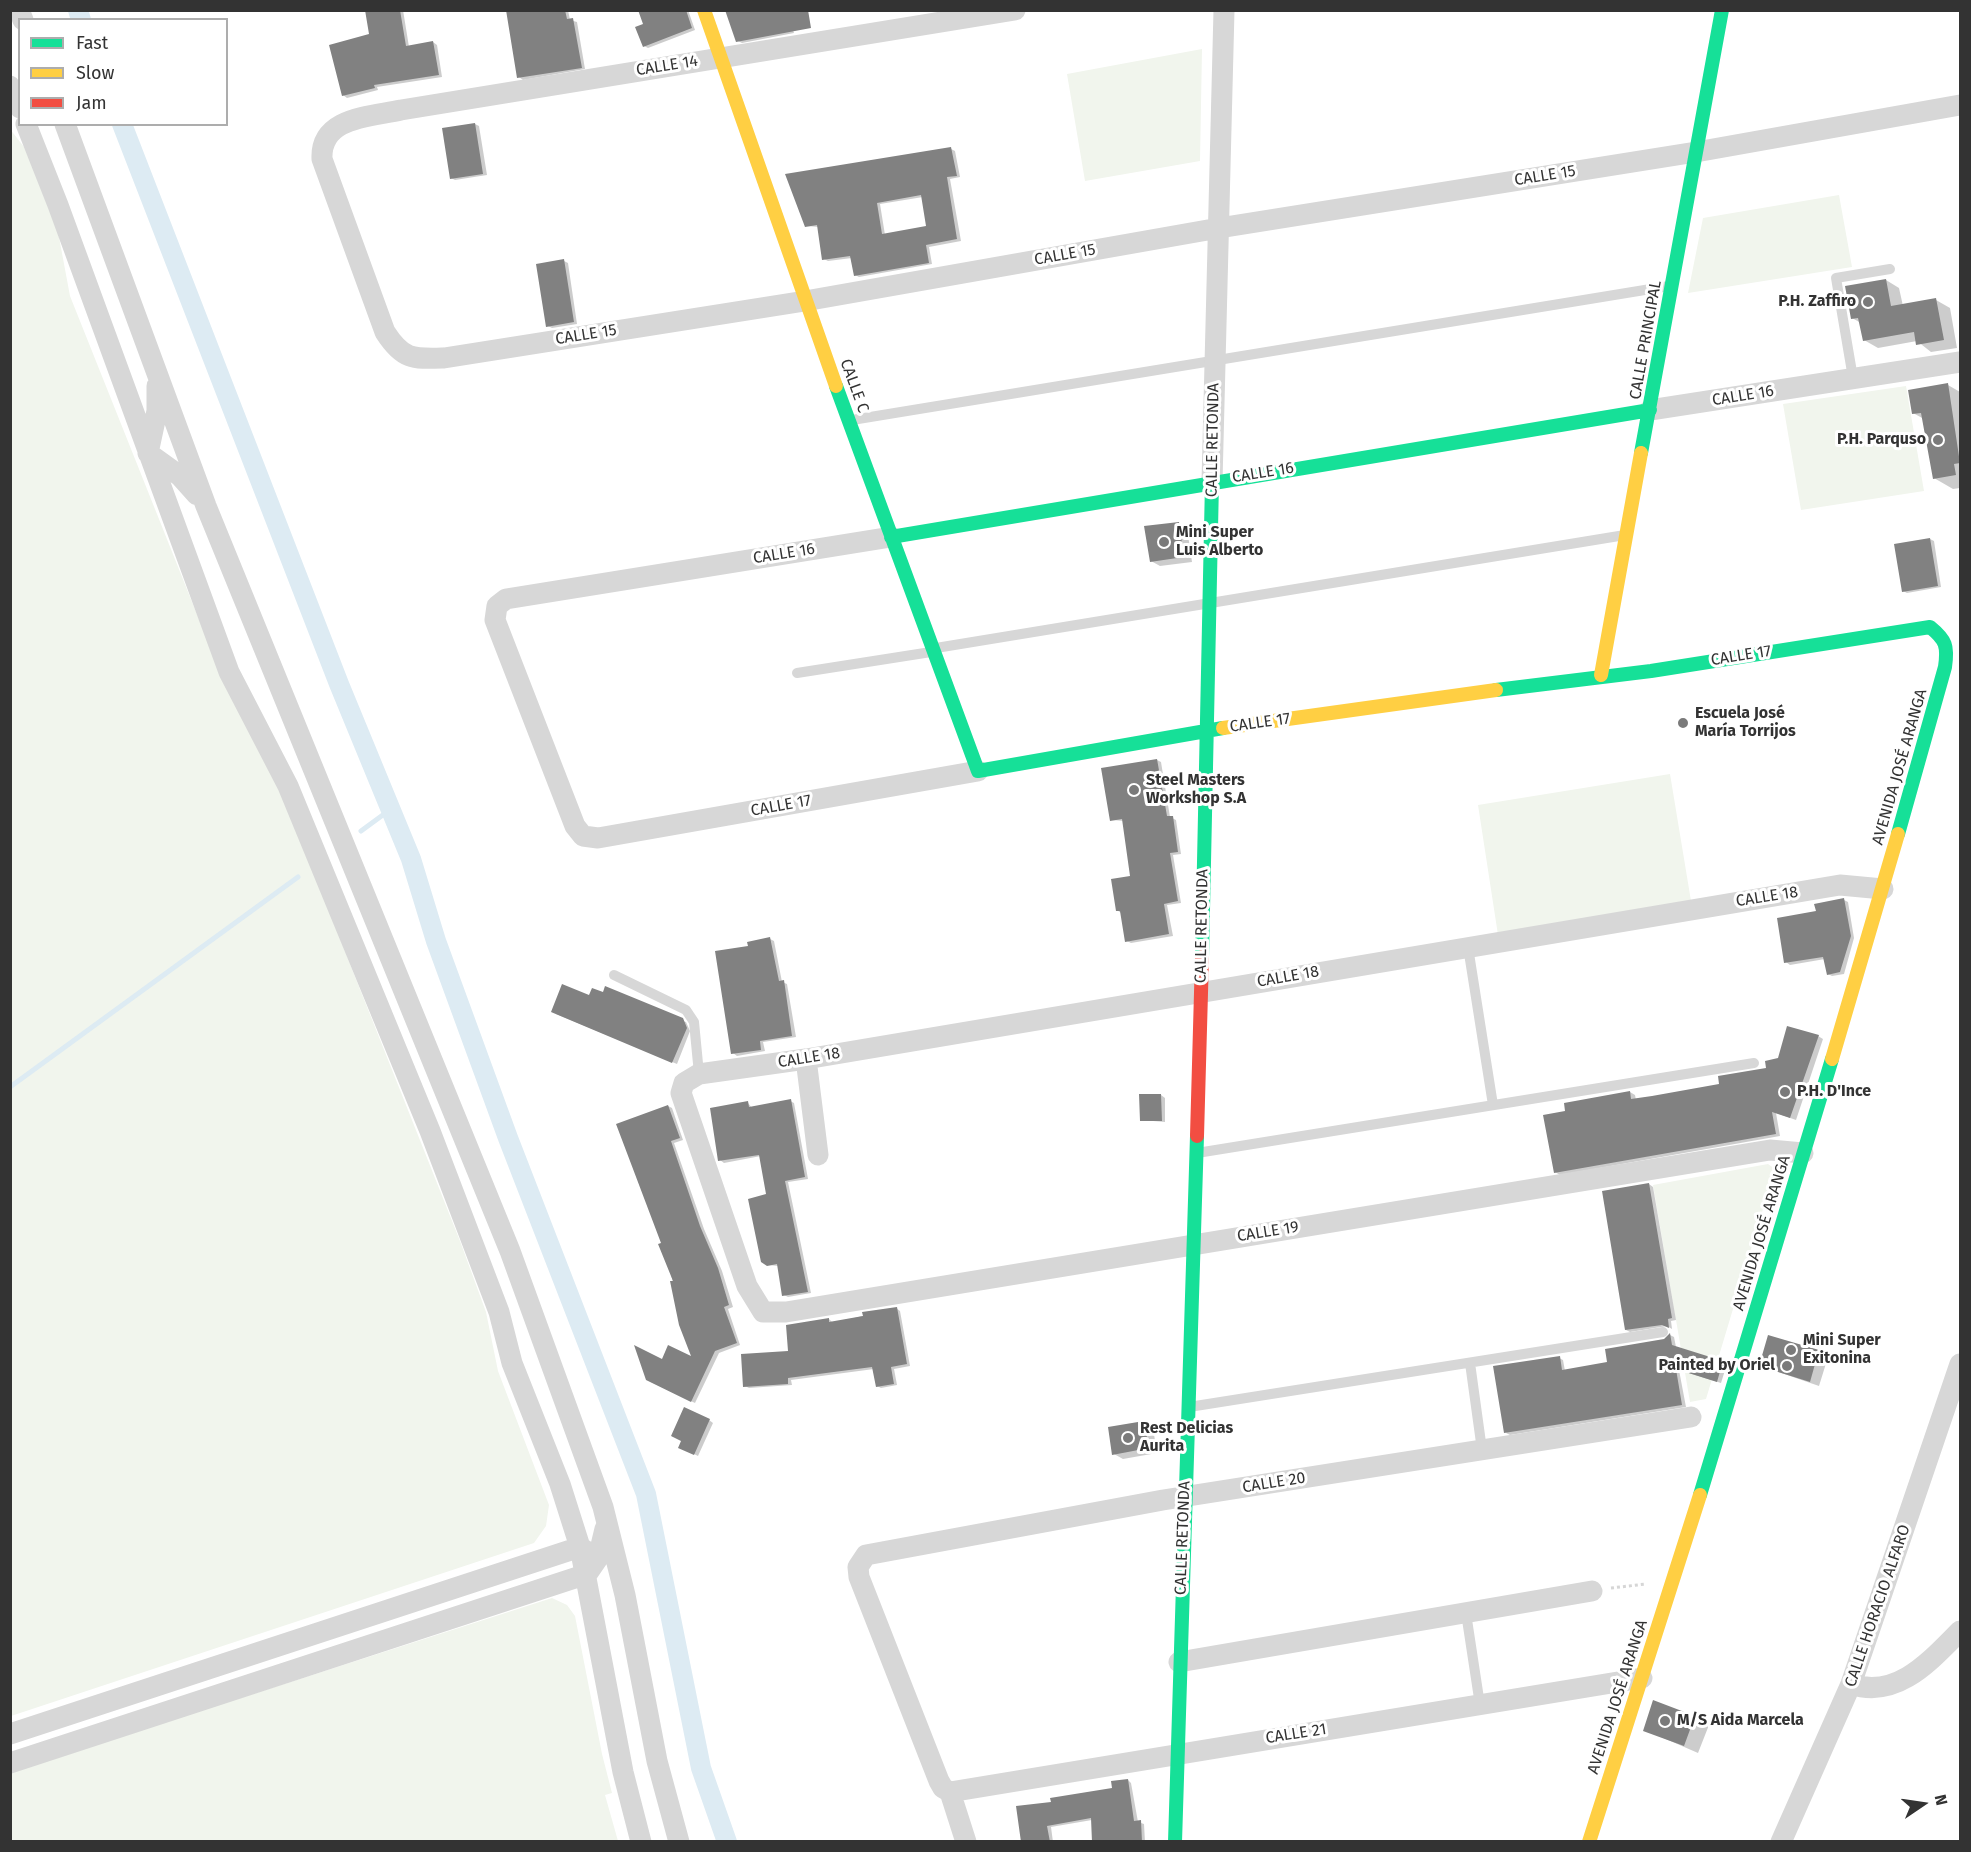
<!DOCTYPE html>
<html>
<head>
<meta charset="utf-8">
<style>
	body { margin:0 }
	#map { position:relative; width:1971px; height:1852px; overflow:hidden; background:#fff; font-family:"Fira Sans",sans-serif }
	canvas { display:block }
	.frame { position:absolute; inset:0; border:12px solid #333; pointer-events:none }
	.legend { position:absolute; left:18px; top:18px; width:210px; height:108px; box-sizing:border-box; background:#fff; border:2px solid #adadad; margin:0; padding:8px 10px; list-style:none; font-size:18px; color:#333 }
	.legend li { display:flex; align-items:center; gap:12px; height:30px }
	.legend b { width:30px; border:2px solid #adadad }
	.north { position:absolute; left:1893px; top:1774px; width:60px; height:60px; -webkit-text-stroke:4px #fff; paint-order:stroke; rotate:77deg; font-size:16px; font-weight:700; line-height:24px; text-align:center; color:#333 }
	.north::after { content:''; display:block; margin:auto; width:21px; height:27px; background:#333; clip-path:polygon(50% 0,100% 100%,50% 72%,0 100%) }
</style>
</head>
<body>
<div id="map">
<canvas width="1971" height="1852"></canvas>
<div class="frame"></div>
<ul class="legend">
<li><b style="height:8px;background:#16e098"></b>Fast</li>
<li><b style="height:8px;background:#ffcf43"></b>Slow</li>
<li><b style="height:8px;background:#f24e42"></b>Jam</li>
</ul>
<div class="north">N</div>
</div>
<script>
const context = document.querySelector('canvas').getContext('2d');
context.lineJoin = 'round';
function fill(path, color) {
  context.fillStyle = color;
  context.fill(path, 'evenodd');
}
function strokePath(path, color, width, dash) {
  context.strokeStyle = color;
  context.lineWidth = width;
  context.lineCap = dash ? 'butt' : 'round';
  context.setLineDash(dash || []);
  context.stroke(path);
}
function write(font, color, halo, rows, align = 'center') {
  context.font = font + ' "Fira Sans",sans-serif';
  context.lineWidth = 6;
  context.setLineDash([]);
  context.textBaseline = 'middle';
  context.strokeStyle = halo;
  context.fillStyle = color;
  for (const [text, x, y, turn = 0] of rows) {
    context.save();
    context.translate(x, y);
    context.rotate((+turn || 0) * Math.PI / 180);
    context.textAlign = isNaN(turn) ? turn : align;
    if (halo) context.strokeText(text, 0, 0);
    context.fillText(text, 0, 0);
    context.restore();
  }
}
fill(new Path2D(`
	M1202,49L1200,161L1085,181L1067,74Z
	M10,129L24,147L56,221L70,296L208,642L252,724L321,891L460,1241L486,1312L498,1371L549,1505L546,1526L534,1543L11,1716Z
	M1839,195L1852,267L1688,293L1703,218Z
	M1906,386L1924,491L1801,510L1783,404Z
	M1670,774L1691,901L1498,935L1478,805Z
	M1768,1164L1775,1169L1706,1399L1690,1402L1653,1185Z
	M552,1598L567,1605L575,1616L602,1754L612,1793L605,1795L618,1841H11L10,1772Z`), '#f1f5ed');
fill(new Path2D(`
	M372,10H403L409,47L433,42L437,45L442,77L377,87L378,90L347,98L343,95L371,36Z
	M507,10H568L570,20L577,22L585,69L523,80L519,77Z
	M640,10H688L695,30L648,48L644,46L645,25Z
	M786,10L794,33L742,43L738,41Z
	M475,124L479,126L487,175L455,180L451,178Z
	M951,149L955,151L960,177L950,179L961,241L929,247L932,264L859,277L855,275L852,258L828,261L824,259L819,227L806,226ZM923,197L928,227L885,235L880,204Z
	M564,261L568,263L577,324L552,328L548,326Z
	M1886,280L1899,288L1903,306L1936,300L1950,308L1957,348L1931,352L1917,341L1878,348L1864,340L1861,323L1852,318Z
	M1948,385L1960,392V488L1953,489L1934,478L1924,419L1913,413Z
	M1178,523L1187,528L1192,562L1160,566L1151,561Z
	M1930,539L1934,541L1941,587L1907,593L1903,591Z
	M1157,760L1161,762L1170,817L1176,820L1181,854L1173,855L1181,903L1167,905L1173,936L1131,943L1127,941L1121,913L1117,910L1131,877L1124,821L1112,820Z
	M1844,900L1848,902L1854,938L1844,974L1832,976L1828,974L1825,959L1790,965L1786,962L1817,912Z
	M770,939L774,941L782,982L787,984L796,1037L763,1042L765,1051L737,1056L733,1053L749,947Z
	M590,997L686,1022L690,1031L677,1064L556,1014Z
	M1818,1036L1823,1039L1796,1120L1776,1113L1780,1136L1560,1175L1555,1172L1567,1112L1630,1092L1635,1095L1636,1100L1721,1085L1768,1069Z
	M1161,1095L1165,1098V1122L1141,1120Z
	M790,1101L794,1103L808,1179L788,1182L811,1293L788,1297L784,1295L779,1266L767,1265L768,1195L761,1156L724,1163L720,1160L748,1103L752,1108Z
	M668,1106L672,1108L683,1140L674,1143L704,1229L722,1271L733,1307L728,1309L740,1345L719,1353L695,1403L651,1382L663,1361L693,1359L663,1244Z
	M1649,1184L1653,1187L1676,1320L1671,1321L1672,1329L1667,1326L1630,1332L1626,1330Z
	M896,1308L900,1311L910,1366L894,1369L897,1385L881,1388L877,1386L874,1369L791,1380L792,1385L749,1388L745,1386L829,1319L833,1323Z
	M1670,1335L1674,1337L1676,1347L1727,1364L1721,1383L1679,1370L1686,1407L1510,1435L1506,1433L1559,1358L1563,1360L1565,1371L1609,1364L1665,1341Z
	M1769,1337L1828,1357L1819,1386L1761,1366Z
	M709,1420L713,1423L698,1456L680,1447Z
	M1144,1423L1153,1428L1157,1453L1123,1459L1114,1454Z
	M1695,1717L1709,1725L1698,1753L1645,1730Z
	M1128,1780L1131,1783L1138,1822L1144,1824L1145,1842H1093L1092,1820L1051,1827L1053,1842H1023L1053,1803L1114,1789Z`), '#0003');
strokePath(new Path2D(`
	M361,831L391,809
	M10,1087L298,877`), '#ddebf3', 5);
strokePath(new Path2D(`
	M78,10L81,20
	M122,124L339,684L411,859L436,941L508,1138L646,1494L701,1768L727,1842`), '#ddebf3', 20);
fill(new Path2D(`
	M365,10H400L406,46L433,41L439,75L374,85L375,88L342,96L329,45L369,34Z
	M506,10H565L567,19L573,18L582,68L517,78Z
	M638,10H686L692,28L643,47L635,27L643,24Z
	M725,10H808L811,28L736,42Z
	M475,123L483,174L450,179L442,128Z
	M951,147L957,176L947,177L957,239L926,245L929,263L854,276L850,256L822,260L817,225L805,227L785,174ZM921,195L926,226L882,234L877,203Z
	M564,259L574,322L546,327L536,264Z
	M1886,279L1891,306L1936,298L1944,340L1916,345L1914,332L1863,341L1858,318L1851,319L1845,286Z
	M1948,383L1960,463L1954,464L1956,475L1933,479L1921,413L1912,414L1908,390Z
	M1179,522L1184,557L1150,562L1144,526Z
	M1930,538L1938,586L1902,592L1894,544Z
	M1157,759L1167,816H1173L1178,852L1170,853L1178,901L1164,904L1169,934L1125,942L1120,911H1116L1111,879L1130,876L1122,819L1110,821L1101,768Z
	M1844,898L1851,936L1840,972L1827,975L1823,957L1784,963L1777,918L1816,911L1814,904Z
	M770,937L779,981L784,980L792,1036L760,1041L761,1050L731,1054L715,951L748,946L747,942Z
	M562,984L589,995L592,988L603,992L605,986L683,1018L687,1028L672,1063L551,1012Z
	M1787,1026L1819,1035L1790,1118L1772,1112L1776,1134L1554,1173L1543,1115L1565,1111L1564,1103L1630,1091L1631,1099L1652,1096L1719,1084L1718,1076L1766,1068L1765,1061L1778,1058Z
	M1139,1094H1161L1162,1121H1140Z
	M791,1099L805,1177L785,1181L808,1292L782,1296L777,1264L767,1266L761,1262L748,1199L766,1194L759,1155L718,1161L710,1108L748,1101L749,1107Z
	M668,1105L680,1138L671,1141L700,1226L718,1268L729,1305L724,1307L737,1343L715,1351L691,1402L646,1380L634,1345L662,1359L668,1345L691,1356L679,1325L670,1281H673L658,1244L661,1243L616,1124Z
	M1649,1183L1672,1318L1668,1319L1669,1328L1662,1325L1625,1330L1602,1191Z
	M897,1307L907,1364L891,1367L894,1384L876,1387L872,1367L788,1378V1384L743,1387L741,1354L788,1351L786,1325L829,1318V1322L863,1316L862,1312Z
	M1670,1333L1672,1345L1723,1361L1717,1382L1676,1369L1682,1405L1504,1433L1493,1366L1560,1356L1562,1370L1607,1362L1605,1349L1664,1339Z
	M1768,1335L1819,1350L1810,1382L1759,1366Z
	M684,1407L710,1419L694,1455L678,1448L681,1441L671,1436Z
	M1144,1421L1149,1448L1112,1455L1108,1427Z
	M1653,1700L1695,1716L1684,1746L1643,1731Z
	M1128,1779L1134,1821L1141,1820L1142,1842H1092L1091,1818L1047,1826L1050,1842H1021L1016,1806L1051,1802L1050,1798L1112,1788L1111,1781Z`), '#818181');
strokePath(new Path2D(`
	M1611,1588L1646,1584`), '#d6d6d6', 3, [3, 3]);
strokePath(new Path2D(`
	M1853,378L1836,278L1890,269
	M852,420L1669,286
	M936,648L1625,535
	M797,673L931,652
	M1468,947L1493,1105
	M614,975L686,1010L694,1022L699,1074
	M1197,1153L1754,1063
	M1470,1363L1482,1450
	M1189,1407L1663,1332
	M1466,1613L1480,1705`), '#d7d7d7', 10);
strokePath(new Path2D(`
	M19,10L23,20
	M1015,10L401,110C369,117 320,117 322,159L385,332C403,360 413,359 444,358L805,301L1219,228L1696,152L1960,105
	M10,86L20,108
	M26,124L58,205L229,672L288,786L430,1131L499,1312L512,1363L560,1484L580,1547L623,1772L641,1842
	M65,124L206,506L510,1251L603,1507L625,1595L657,1761L679,1842
	M1650,410L1960,362
	M148,453L157,411V386
	M148,453L180,476L197,495
	M1212,482L1224,10
	M891,537L506,599L497,606L495,620L575,826L583,836L598,838L978,771
	M806,1059L818,1155
	M1803,1153L1770,1150L786,1312H763L747,1286L681,1093L684,1083L699,1074L806,1059L1840,885L1883,889
	M1179,1662L1592,1591
	M1851,1684C1897,1700 1931,1660 1960,1631
	M10,1734L580,1547L591,1554
	M10,1763L587,1574L598,1558L605,1529
	M950,1792L1642,1678
	M966,1842L950,1792L943,1788L939,1781L859,1577L858,1567L866,1555L1163,1500L1691,1417
	M1781,1842L1851,1684L1960,1364`), '#d7d7d7', 21);
strokePath(new Path2D(`
	M836,386L978,771L1223,728
	M1641,453L1722,10
	M891,537L1650,410
	M1496,690L1651,671L1930,627C1946,640 1948,646 1945,667L1898,834
	M1202,957L1212,482
	M1700,1495L1832,1059
	M1175,1842L1197,1136`), '#16e098', 14);
strokePath(new Path2D(`
	M704,10L836,386
	M1601,675L1641,453
	M1223,728L1496,690
	M1832,1059L1898,834
	M1589,1842L1700,1495`), '#ffcf43', 14);
strokePath(new Path2D(`
	M1197,1136L1202,957`), '#f24e42', 14);
for (const [x, y, r, color] of [
	[1868,302,6,"#7a7a7a"],
	[1938,440,6,"#7a7a7a"],
	[1164,542,6,"#7a7a7a"],
	[1683,723,6,"#7a7a7a"],
	[1134,790,6,"#7a7a7a"],
	[1785,1092,6,"#7a7a7a"],
	[1791,1350,6,"#7a7a7a"],
	[1787,1366,6,"#7a7a7a"],
	[1128,1438,6,"#7a7a7a"],
	[1665,1721,6,"#7a7a7a"]
]) {
  const dot = new Path2D();
  dot.arc(x, y, r, 0, 2 * Math.PI);
  context.fillStyle = color;
  context.fill(dot);
  strokePath(dot, '#fff', 2);
}
write('16px', '#333', '#fff', [
	["CALLE 14",667,66,-9],
	["CALLE 15",1545,176,-9],
	["CALLE 15",1065,255,-10],
	["CALLE 15",586,335,-9],
	["CALLE PRINCIPAL",1646,340,-80],
	["CALLE C",854,386,70],
	["CALLE 16",1743,396,-9],
	["CALLE RETONDA",1213,440,-89],
	["CALLE 16",1263,473,-9],
	["CALLE 16",784,554,-9],
	["CALLE 17",1741,656,-9],
	["CALLE 17",1260,723,-8],
	["AVENIDA JOSÉ ARANGA",1900,767,-74],
	["CALLE 17",781,806,-10],
	["CALLE 18",1767,897,-9],
	["CALLE RETONDA",1202,926,-89],
	["CALLE 18",1288,977,-10],
	["CALLE 18",809,1058,-9],
	["CALLE 19",1268,1232,-9],
	["AVENIDA JOSÉ ARANGA",1762,1233,-73],
	["CALLE 20",1274,1483,-9],
	["CALLE RETONDA",1183,1538,-88],
	["CALLE HORACIO ALFARO",1878,1606,-71],
	["AVENIDA JOSÉ ARANGA",1618,1697,-72],
	["CALLE 21",1296,1734,-9]
]);
write('bold 16px', '#333', '#fff', [
	["P.H. Zaffiro",1856,302,"right"],
	["P.H. Parquso",1926,440,"right"],
	["Mini Super",1176,533],
	["Luis Alberto",1176,551],
	["Escuela José",1695,714],
	["María Torrijos",1695,732],
	["Steel Masters",1146,781],
	["Workshop S.A",1146,799],
	["P.H. D'Ince",1797,1092],
	["Mini Super",1803,1341],
	["Exitonina",1803,1359],
	["Painted by Oriel",1775,1366,"right"],
	["Rest Delicias",1140,1429],
	["Aurita",1140,1447],
	["M/S Aida Marcela",1677,1721]
], 'left');
</script>
</body>
</html>
